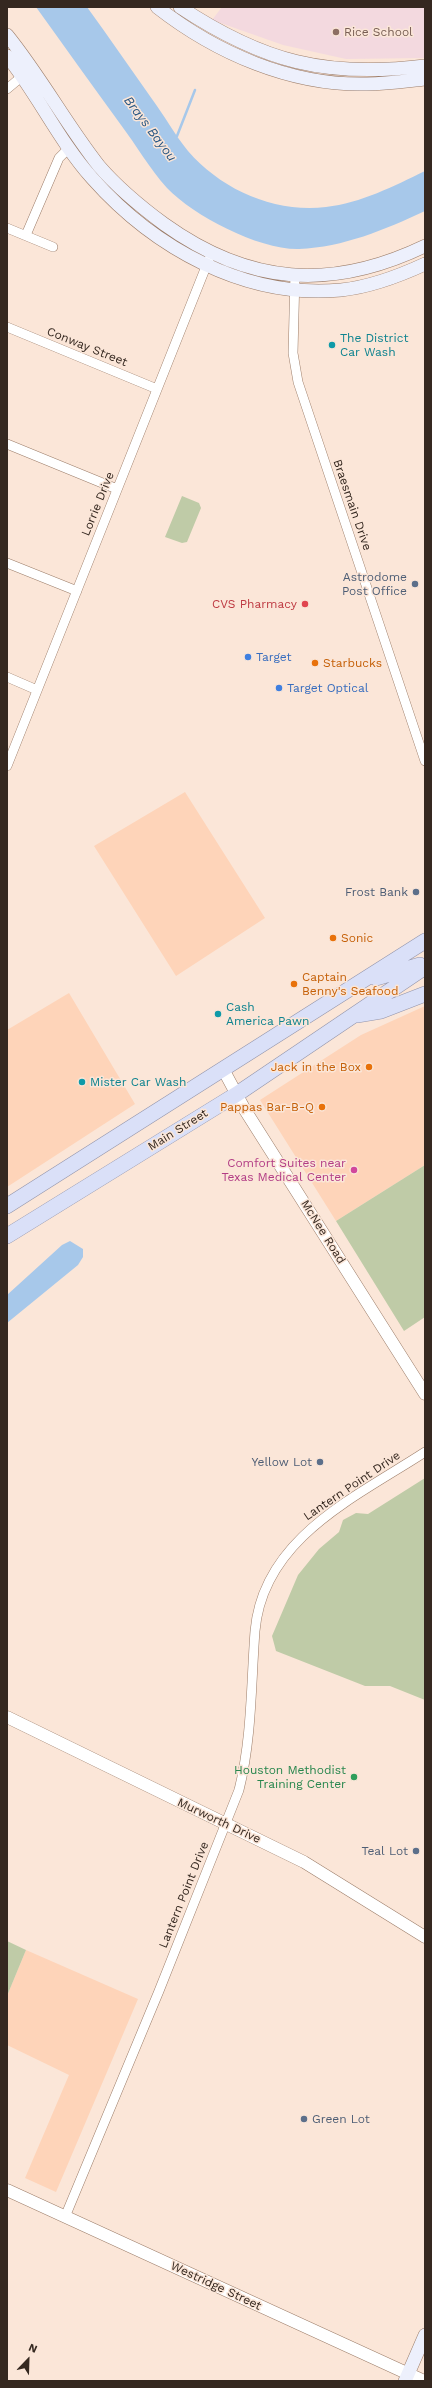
<!DOCTYPE html>
<html>
<head>
<meta charset="utf-8">
<style>
	body { margin:0 }
	#map { position:relative; width:432px; height:2388px; overflow:hidden; background:#fbe6d8; font-family:"Work Sans",sans-serif }
	canvas { display:block }
	.frame { position:absolute; inset:0; border:8px solid #352820; pointer-events:none }
	.north { position:absolute; left:8px; top:2340px; width:40px; height:40px; -webkit-text-stroke:3px #fbe6d8; paint-order:stroke; rotate:23deg; font-size:11px; font-weight:700; line-height:16px; text-align:center; color:#352820 }
	.north::after { content:''; display:block; margin:auto; width:14px; height:18px; background:#352820; clip-path:polygon(50% 0,100% 100%,50% 72%,0 100%) }
</style>
</head>
<body>
<div id="map">
<canvas width="432" height="2388"></canvas>
<div class="frame"></div>
<div class="north">N</div>
</div>
<script>
const context = document.querySelector('canvas').getContext('2d');
context.lineJoin = 'round';
function fill(path, color) {
  context.fillStyle = color;
  context.fill(path, 'evenodd');
}
function strokePath(path, color, width, dash) {
  context.strokeStyle = color;
  context.lineWidth = width;
  context.lineCap = dash ? 'butt' : 'round';
  context.setLineDash(dash || []);
  context.stroke(path);
}
function write(font, color, halo, rows, align = 'center') {
  context.font = font + ' "Work Sans",sans-serif';
  context.lineWidth = 3;
  context.setLineDash([]);
  context.textBaseline = 'middle';
  context.strokeStyle = halo;
  context.fillStyle = color;
  for (const [text, x, y, turn = 0] of rows) {
    context.save();
    context.translate(x, y);
    context.rotate((+turn || 0) * Math.PI / 180);
    context.textAlign = isNaN(turn) ? turn : align;
    if (halo) context.strokeText(text, 0, 0);
    context.fillText(text, 0, 0);
    context.restore();
  }
}
fill(new Path2D(`
	M185,792L265,918L176,976L94,846Z
	M69,993L135,1104L7,1187V1030Z
	M425,1006V1165L336,1221L260,1100L361,1035Z
	M26,1950L138,1999L56,2192L25,2178L69,2075L7,2045V1996Z`), '#fed4b9');
fill(new Path2D(`
	M222,7H425V58L346,59L283,45L212,20Z`), '#f3d9df');
fill(new Path2D(`
	M182,496L199,503L201,508L187,542L182,543L165,537Z
	M425,1165V1317L404,1331L336,1221Z
	M425,1478V1700L390,1686H365L276,1651L272,1636L298,1575L319,1549L339,1532L343,1520L356,1513L368,1514Z
	M7,1941L26,1950L7,1996Z`), '#bfcba7');
fill(new Path2D(`
	M36,7H87C109,37 130,68 152,99C164,115 175,135 188,151C222,190 274,213 326,207C361,203 394,186 425,171V211C384,230 344,247 299,249C259,250 194,216 167,188C150,169 136,145 121,125C92,85 64,46 36,7Z
	M70,1241L83,1249V1257L78,1265L7,1323V1295L62,1245Z`), '#a7c8ea');
strokePath(new Path2D(`
	M177,136L195,90`), '#a7c8ea', 2.5);
const minor = new Path2D(`
	M7,89L26,73
	M7,228L53,247
	M26,235L59,158L69,148
	M295,275L293,353L298,382L425,761
	M7,327L157,389
	M7,444L117,489
	M7,563L77,591
	M7,677L37,690
	M7,766L209,259
	M65,2217L159,1991L239,1790C252,1738 251,1684 255,1631C263,1538 356,1497 425,1452`);
const tertiary = new Path2D(`
	M223,1069L245,1110L425,1394
	M7,1717L304,1862L425,1937
	M7,2190L424,2381`);
const secondary = new Path2D(`
	M157,7C216,53 291,86 367,84C387,84 406,81 425,79
	M180,7C263,62 326,78 425,66
	M7,35C41,77 66,124 99,166C118,188 141,207 164,224C249,285 331,291 425,246
	M7,56C38,95 59,141 92,178C154,248 245,299 341,290C370,287 399,276 425,264
	M405,2381L425,2335`);
const primary = new Path2D(`
	M376,978L420,965
	M357,1015L381,1011L425,994
	M7,1206L425,941
	M7,1236L237,1094L425,967`);
strokePath(minor, '#9c7d69', 10);
strokePath(tertiary, '#9c7d69', 13);
strokePath(secondary, '#9c7d69', 14);
strokePath(primary, '#9193aa', 16);
strokePath(minor, '#fff', 9);
strokePath(tertiary, '#fff', 12);
strokePath(secondary, '#edf0fc', 13);
strokePath(primary, '#dae0f8', 15);
for (const [x, y, r, color] of [
	[336,32,4,"#8d6e63"],
	[332,345,4,"#0f9aa8"],
	[415,584,4,"#5c6f8a"],
	[305,604,4,"#e0444e"],
	[248,657,4,"#3f7fe0"],
	[315,663,4,"#e8710a"],
	[279,688,4,"#3f7fe0"],
	[416,892,4,"#5c6f8a"],
	[333,938,4,"#e8710a"],
	[294,984,4,"#e8710a"],
	[218,1014,4,"#0f9aa8"],
	[369,1067,4,"#e8710a"],
	[82,1082,4,"#0f9aa8"],
	[322,1107,4,"#e8710a"],
	[354,1170,4,"#d1479c"],
	[320,1462,4,"#5c6f8a"],
	[354,1777,4,"#2e9e5b"],
	[416,1851,4,"#5c6f8a"],
	[304,2119,4,"#5c6f8a"]
]) {
  const dot = new Path2D();
  dot.arc(x, y, r, 0, 2 * Math.PI);
  context.fillStyle = color;
  context.fill(dot);
  strokePath(dot, '#fbe6d8', 1.5);
}
write('12px', '#785e54', '#fbe6d8', [
	["Rice School",344,32]
], 'left');
write('12px', '#0d838f', '#fbe6d8', [
	["The District",340,338],
	["Car Wash",340,352],
	["Cash",226,1007],
	["America Pawn",226,1021],
	["Mister Car Wash",90,1082]
], 'left');
write('12px', '#352820', '#fbe6d8', [
	["Conway Street",87,347,22],
	["Lorrie Drive",98,504,-68],
	["Braesmain Drive",352,505,71],
	["Main Street",178,1130,-32],
	["McNee Road",323,1232,58],
	["Lantern Point Drive",352,1486,-34],
	["Murworth Drive",219,1821,25],
	["Lantern Point Drive",184,1895,-68],
	["Westridge Street",216,2286,25]
]);
write('12px', '#4e5e75', '#fbe6d8', [
	["Astrodome",407,577],
	["Post Office",407,591],
	["Frost Bank",408,892],
	["Yellow Lot",312,1462],
	["Teal Lot",408,1851],
	["Green Lot",312,2119,"left"]
], 'right');
write('12px', '#be3a42', '#fbe6d8', [
	["CVS Pharmacy",297,604]
], 'right');
write('12px', '#366cbe', '#fbe6d8', [
	["Target",256,657],
	["Target Optical",287,688]
], 'left');
write('12px', '#c56008', '#fbe6d8', [
	["Starbucks",323,663],
	["Sonic",341,938],
	["Captain",302,977],
	["Benny's Seafood",302,991],
	["Jack in the Box",361,1067,"right"],
	["Pappas Bar-B-Q",314,1107,"right"]
], 'left');
write('12px', '#b23c85', '#fbe6d8', [
	["Comfort Suites near",346,1163],
	["Texas Medical Center",346,1177]
], 'right');
write('12px', '#27864d', '#fbe6d8', [
	["Houston Methodist",346,1770],
	["Training Center",346,1784]
], 'right');
write('italic 13px', '#285784', '#fbe6d8', [
	["Brays Bayou",150,129,53]
]);
</script>
</body>
</html>
